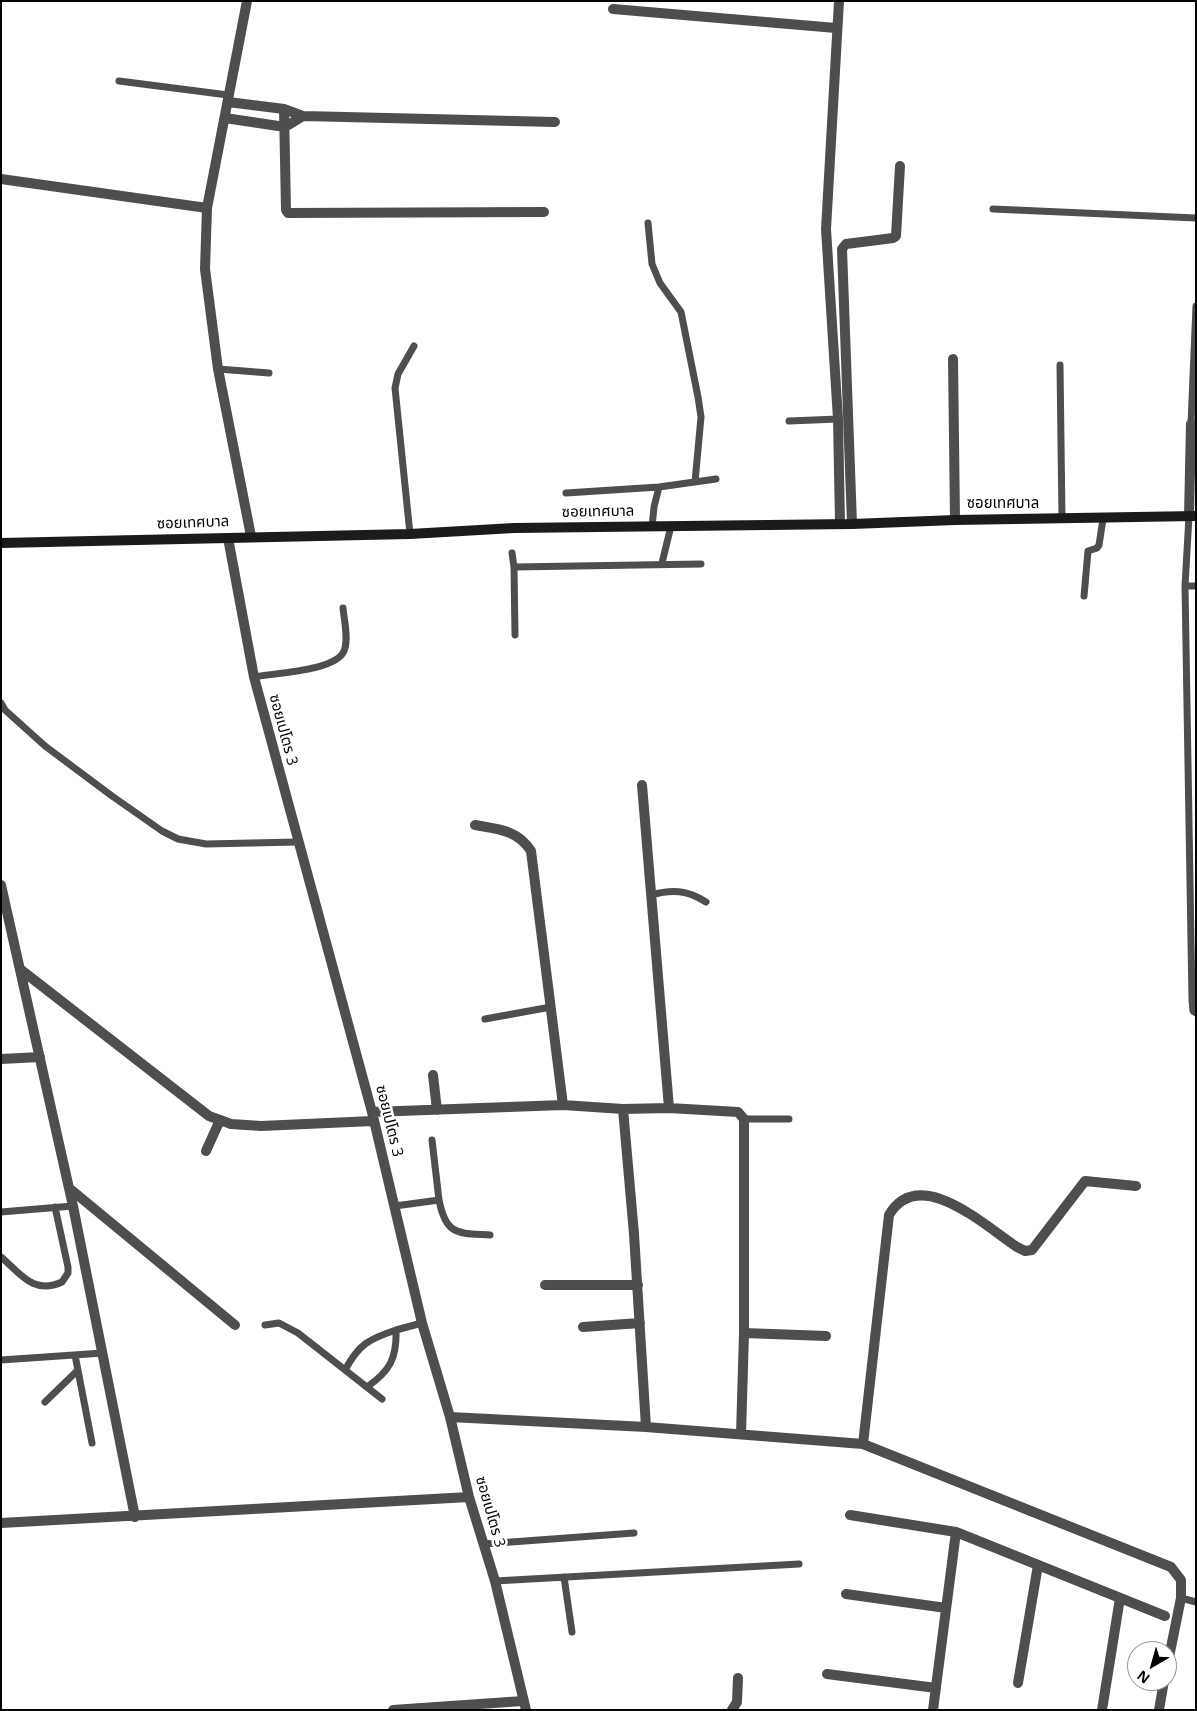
<!DOCTYPE html>
<html>
<head>
<meta charset="utf-8">
<style>
	body { margin:0 }
	#map { position:relative; width:1197px; height:1711px; overflow:hidden; background:#fff; font-family:"Open Sans",sans-serif }
	canvas { display:block }
	.frame { position:absolute; inset:0; border:2px solid #000; pointer-events:none }
	.north { position:absolute; left:1127px; top:1641px; width:50px; height:50px; box-sizing:border-box; background:#fff; border:1px solid #999; border-radius:50%; rotate:218deg; font-size:14px; font-weight:700; line-height:20px; text-align:center; color:#000 }
	.north::after { content:''; display:block; margin:auto; width:18px; height:22px; background:#000; clip-path:polygon(50% 0,100% 100%,50% 72%,0 100%) }
</style>
</head>
<body>
<div id="map">
<canvas width="1197" height="1711"></canvas>
<div class="frame"></div>
<div class="north">N</div>
</div>
<script>
const context = document.querySelector('canvas').getContext('2d');
context.lineJoin = 'round';
function strokePath(path, color, width, dash) {
  context.strokeStyle = color;
  context.lineWidth = width;
  context.lineCap = dash ? 'butt' : 'round';
  context.setLineDash(dash || []);
  context.stroke(path);
}
function write(font, color, halo, rows, align = 'center') {
  context.font = font + ' "Open Sans","Noto Sans Thai",sans-serif';
  context.lineWidth = 5;
  context.setLineDash([]);
  context.textBaseline = 'middle';
  context.strokeStyle = halo;
  context.fillStyle = color;
  for (const [text, x, y, turn = 0] of rows) {
    context.save();
    context.translate(x, y);
    context.rotate((+turn || 0) * Math.PI / 180);
    context.textAlign = isNaN(turn) ? turn : align;
    if (halo) context.strokeText(text, 0, 0);
    context.fillText(text, 0, 0);
    context.restore();
  }
}
strokePath(new Path2D(`
	M119,81L228,95
	M993,209L1196,218
	M648,223L652,264L660,283L681,312L698,397L701,417L695,482
	M1060,365L1062,519
	M218,369L269,373
	M789,421L838,419
	M1191,424L1196,306
	M566,493L659,487
	M1189,516L1185,586L1192,1000L1193,1011L1196,1013
	M652,527L654,507L659,487L716,479
	M410,534L395,388L398,374L414,346
	M512,553L514,567L701,564
	M662,563L671,526
	M514,567L515,635
	M1185,586H1196
	M1084,596L1088,551L1097,548L1099,545L1103,519
	M254,677C274,673 336,671 344,651C349,639 344,620 343,608
	M1,703L5,710L45,746L112,796L162,831L178,839L206,844L297,842
	M651,895C672,889 687,890 706,902
	M485,1019L551,1007
	M744,1119H789
	M432,1140L439,1200
	M395,1206L439,1200C446,1236 458,1233 490,1235
	M1,1212L73,1206
	M1,1257C21,1274 33,1295 62,1282L68,1273V1267L55,1207
	M265,1325L279,1323L298,1333L382,1399
	M75,1355L92,1443
	M1,1360L103,1353
	M345,1370C359,1344 369,1339 396,1330
	M367,1387C390,1371 397,1358 396,1330L422,1323
	M45,1402L78,1370
	M484,1544L634,1533
	M564,1577L572,1632
	M495,1581L799,1564
	M1181,1598L1196,1602`), '#4e4e4e', 7);
strokePath(new Path2D(`
	M247,1L207,208L205,269L218,369L251,536
	M839,1L826,229L838,419L840,523
	M613,9L836,28
	M228,102L284,109L303,116L555,122
	M284,109L286,210L288,213L544,212
	M225,118L285,127L303,116
	M1,179L207,208
	M953,359L955,520
	M1189,516L1191,424H1196
	M852,524L842,249L846,244L893,238L896,236L900,166
	M228,538L254,677L372,1112L422,1323L450,1417L469,1497L495,1581L526,1710
	M642,785L669,1108
	M475,825C498,829 518,830 531,851L563,1105
	M1,885L73,1206L135,1517
	M20,969L209,1116L231,1124L261,1126L373,1121
	M1,1059L40,1057
	M433,1075L437,1110
	M623,1109L634,1234L646,1427
	M372,1112L563,1105L623,1109L669,1108L738,1112L744,1119V1333L741,1434
	M206,1151L220,1120
	M69,1188L235,1325
	M545,1285H638
	M583,1327L640,1323
	M744,1333L826,1336
	M450,1417L646,1427L863,1444L1171,1567L1181,1580V1598L1167,1667
	M863,1444L889,1215C919,1164 985,1226 1017,1247L1025,1251L1032,1250L1085,1181L1136,1186
	M850,1515L956,1532L933,1710
	M1,1523L469,1497
	M956,1532L1165,1616
	M846,1594L946,1608
	M827,1674L936,1688
	M1018,1683L1038,1565
	M393,1710L523,1701
	M732,1710L737,1702L738,1678
	M1102,1710L1120,1598
	M1159,1710L1164,1681`), '#4e4e4e', 10);
strokePath(new Path2D(`
	M1,543L410,534L514,528L852,524L955,520L1196,516`), '#1b1b1b', 10);
write('15px', '#000', '#fff', [
	["ซอยเทศบาล",1003,504],
	["ซอยเทศบาล",598,512,-1],
	["ซอยเทศบาล",193,523,-2],
	["ซอยเปโตร 3",283,730,75],
	["ซอยเปโตร 3",389,1121,76],
	["ซอยเปโตร 3",490,1512,74]
]);
</script>
</body>
</html>
